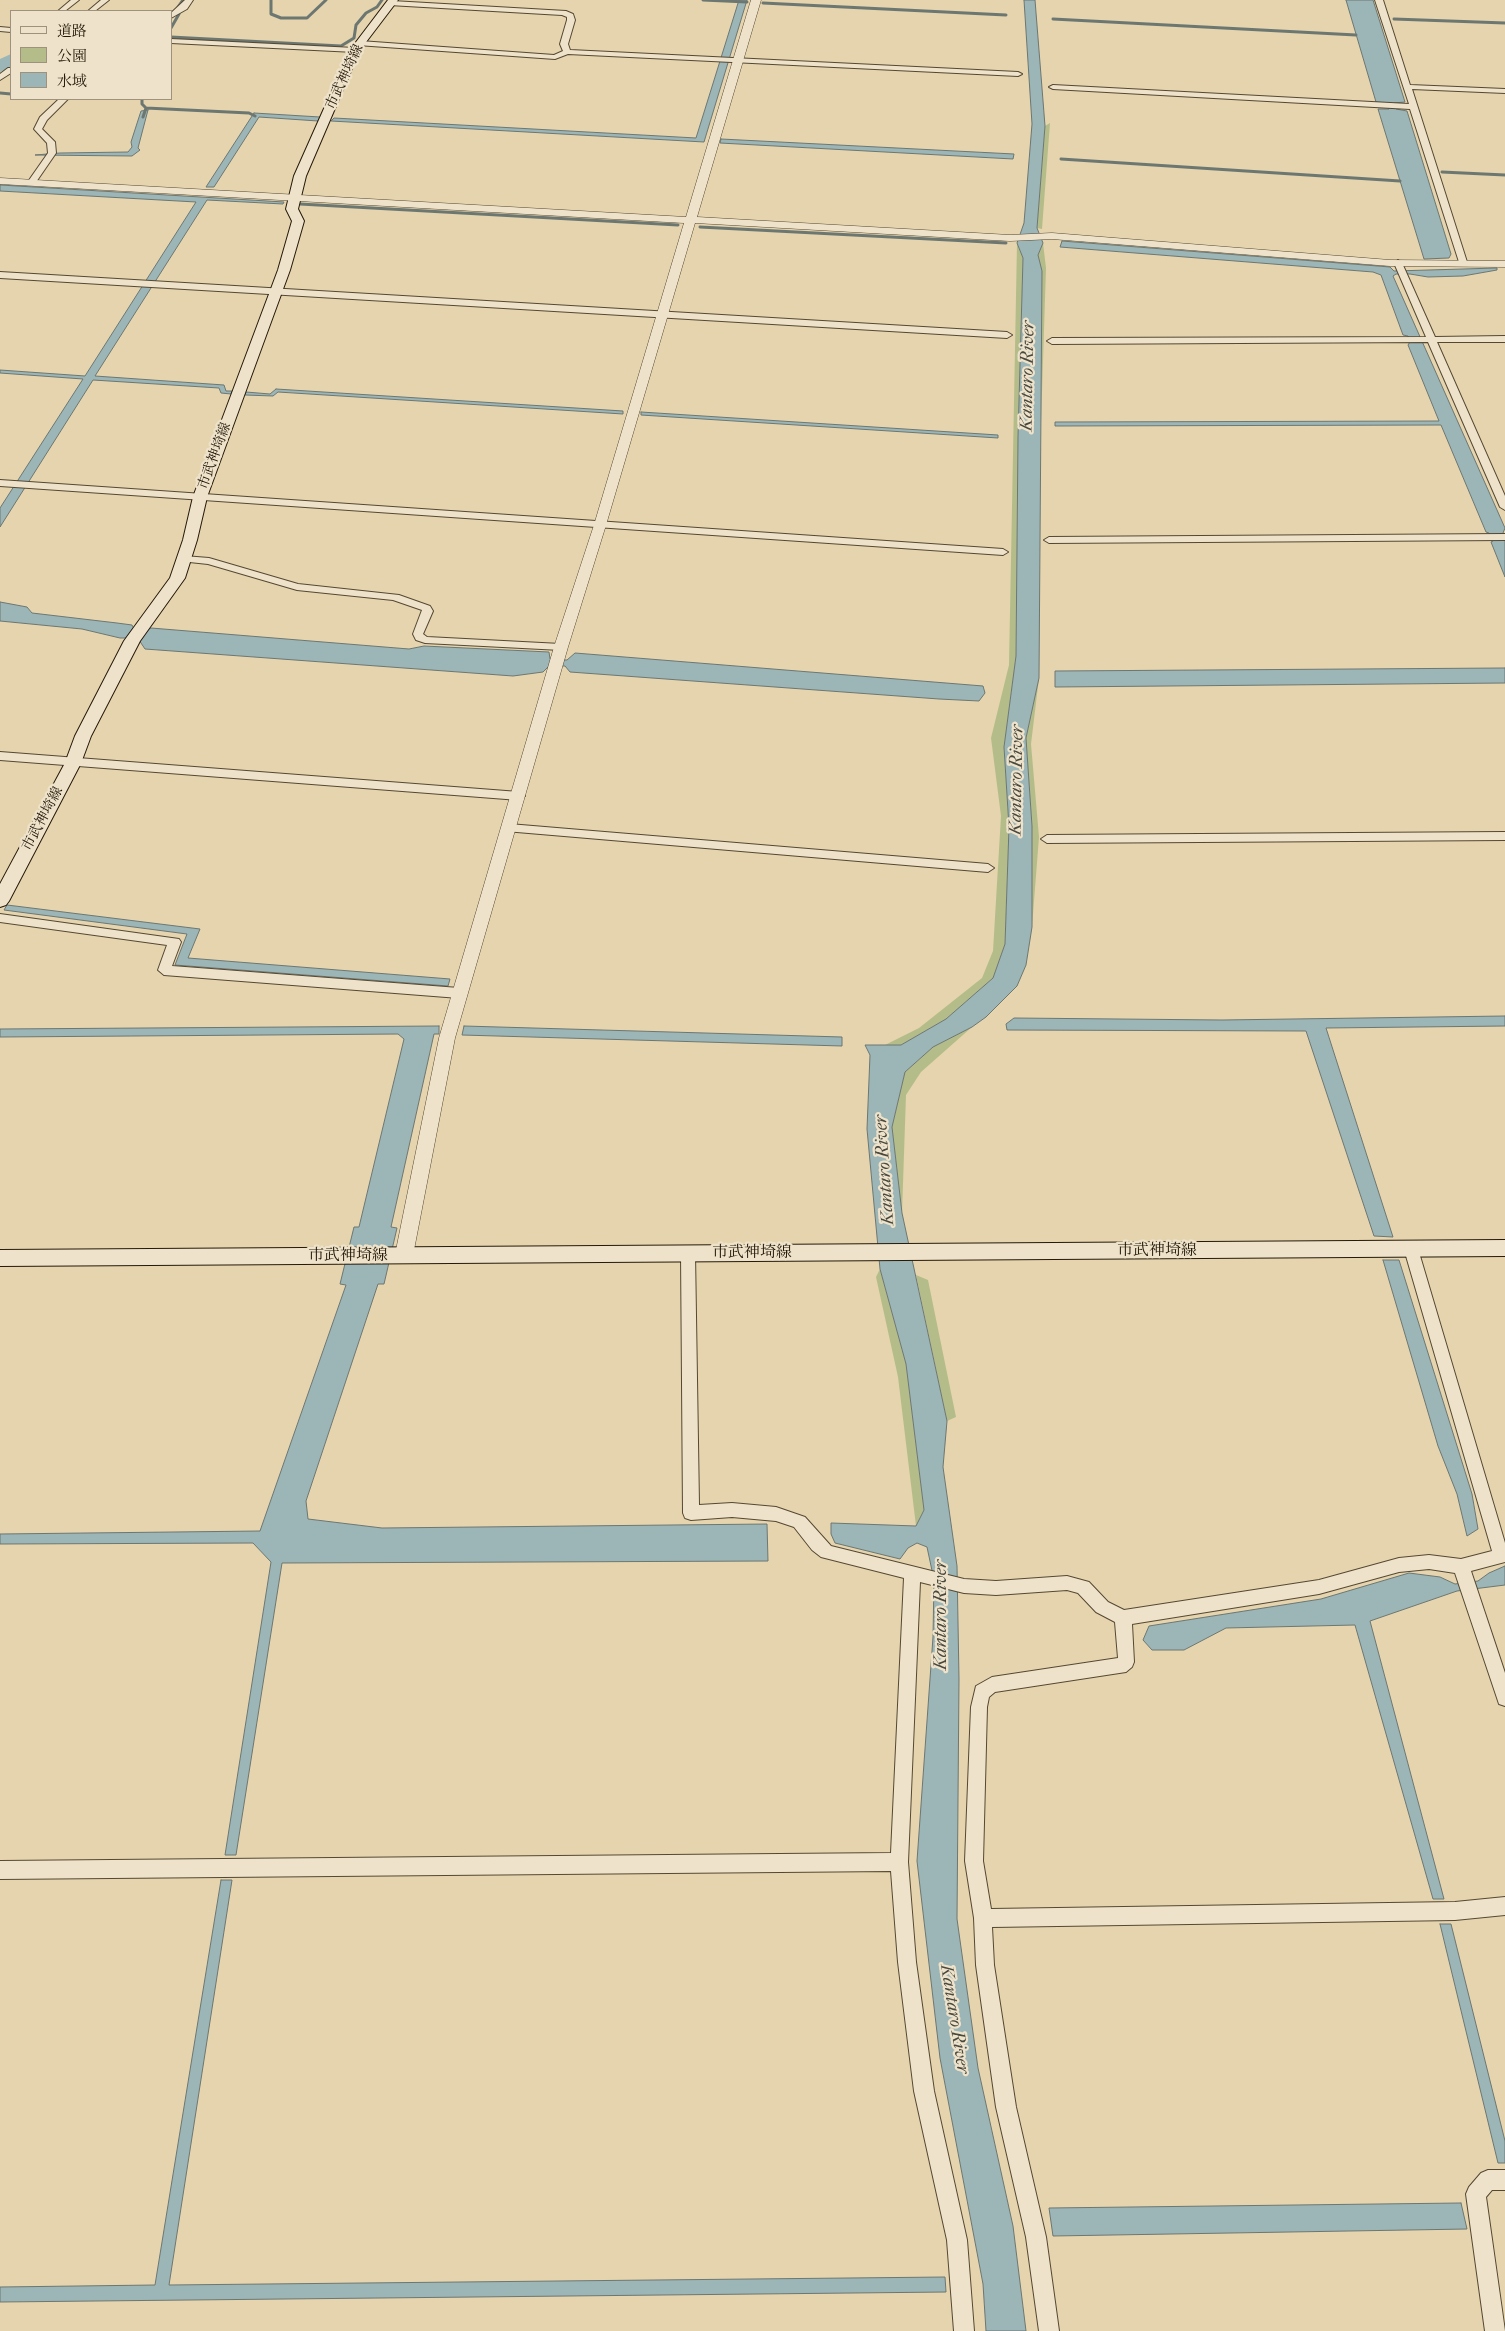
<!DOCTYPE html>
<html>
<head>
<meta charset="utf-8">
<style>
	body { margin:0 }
	#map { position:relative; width:1505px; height:2331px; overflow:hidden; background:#e5d4ad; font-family:"IM FELL French Canon","Noto Serif JP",serif }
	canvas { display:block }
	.legend { position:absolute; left:10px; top:10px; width:162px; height:90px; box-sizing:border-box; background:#eee3ca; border:1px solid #9e927d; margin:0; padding:6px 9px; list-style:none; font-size:15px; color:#25190a }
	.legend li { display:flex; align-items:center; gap:10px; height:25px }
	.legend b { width:25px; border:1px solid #9e927d }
</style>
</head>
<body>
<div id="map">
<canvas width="1505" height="2331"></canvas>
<ul class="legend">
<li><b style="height:6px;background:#eee3ca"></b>道路</li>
<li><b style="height:14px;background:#b4bd8a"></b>公園</li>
<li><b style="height:14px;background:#9cb5b7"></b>水域</li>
</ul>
</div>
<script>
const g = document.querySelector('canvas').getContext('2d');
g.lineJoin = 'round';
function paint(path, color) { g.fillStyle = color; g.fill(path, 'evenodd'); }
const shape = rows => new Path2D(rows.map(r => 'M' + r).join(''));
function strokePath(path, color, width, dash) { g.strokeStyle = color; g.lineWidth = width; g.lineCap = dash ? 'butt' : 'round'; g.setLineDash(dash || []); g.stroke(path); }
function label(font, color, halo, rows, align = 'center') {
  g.font = font + ' "IM FELL French Canon","Noto Serif JP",serif'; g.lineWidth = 4.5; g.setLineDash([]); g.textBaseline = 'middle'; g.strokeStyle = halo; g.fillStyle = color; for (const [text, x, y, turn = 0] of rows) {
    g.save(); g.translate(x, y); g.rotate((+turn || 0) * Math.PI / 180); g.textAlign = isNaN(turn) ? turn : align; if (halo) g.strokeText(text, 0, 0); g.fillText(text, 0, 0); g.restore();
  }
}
paint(shape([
	[1050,123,1042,229,1037,228,1045,126],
	[1017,243,1023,258,1018,437,1016,656,1004,747,1009,827,1005,944,993,978,946,1019,901,1045,883,1046,919,1028,982,978,993,951,1001,816,991,738,1009,665],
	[1043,243,1046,268,1041,424,1042,271,1038,255],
	[1039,678,1031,744,1039,837,1032,927,1032,826,1026,738],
	[972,1027,921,1072,906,1095,902,1213,892,1127,905,1072,933,1047],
	[880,1269,906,1364,924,1510,916,1526,898,1377,876,1277],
	[916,1275,928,1280,956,1417,947,1421]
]), '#b4bd8a');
const water = shape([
	[739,0,747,0,704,142,331,121,334,118,696,138,739,0],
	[1024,0,1035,0,1045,126,1037,228,1043,243,1038,255,1042,271,1039,678,1026,738,1032,826,1032,927,1026,965,1017,986,986,1017,972,1027,933,1047,905,1072,892,1127,902,1213,947,1421,943,1467,957,1566,959,1679,957,1919,978,2068,1013,2226,1026,2331,986,2331,983,2284,940,2058,917,1861,933,1637,934,1580,927,1547,917,1543,908,1548,900,1559,835,1543,831,1534,831,1523,916,1526,924,1510,906,1364,880,1269,867,1129,870,1055,865,1045,901,1045,946,1019,993,978,1005,944,1009,827,1004,747,1016,656,1018,437,1023,258,1017,243,1024,223,1032,124,1024,0],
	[1346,0,1373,0,1405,102,1394,103,1396,109,1407,111,1451,254,1449,258,1424,259,1378,109,1389,109,1388,103,1376,102,1346,0],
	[148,110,138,148,140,150,132,156,35,155,60,153,128,152,132,147,131,142,141,111,148,110],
	[254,113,320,117,318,121,259,117,214,187,206,187,254,113],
	[721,139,1014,154,1013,159,720,143,721,139],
	[0,185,284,202,283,204,207,200,95,376,224,385,226,391,232,391,231,394,221,393,219,388,93,380,0,527,0,508,83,379,0,373,0,370,85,376,196,202,0,191,0,185],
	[1062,241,1390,267,1394,271,1497,268,1497,270,1463,276,1428,277,1410,274,1396,274,1393,276,1505,528,1503,533,1505,538,1505,577,1491,542,1493,541,1489,533,1486,532,1441,425,1055,426,1055,422,1439,421,1408,345,1410,342,1408,336,1403,335,1381,275,1373,272,1060,247,1062,241],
	[276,389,623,411,623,414,278,392,273,396,245,395,246,392,270,394,276,389],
	[641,412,998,435,998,438,641,415,641,412],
	[0,602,27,607,32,613,117,623,132,625,134,629,145,631,151,628,409,649,424,646,549,652,550,659,567,660,575,653,983,686,985,693,979,701,939,699,570,672,565,666,549,666,543,672,513,676,145,649,139,640,129,638,120,638,82,629,0,621,0,602],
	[1505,668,1505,683,1055,687,1055,671,1505,668],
	[7,905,200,929,188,958,450,979,448,986,175,965,187,934,4,910,7,905],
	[1505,1016,1505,1026,1326,1028,1393,1237,1374,1236,1306,1031,1007,1030,1006,1024,1014,1018,1222,1020,1505,1016],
	[439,1026,439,1034,434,1034,391,1227,397,1228,384,1284,378,1284,306,1501,308,1519,382,1528,767,1524,768,1561,282,1563,236,1855,225,1855,271,1562,253,1543,0,1544,0,1534,260,1531,346,1285,340,1284,354,1227,359,1227,404,1039,398,1034,0,1037,0,1029,439,1026],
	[464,1026,842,1037,842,1046,462,1035,464,1026],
	[1383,1260,1399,1260,1472,1494,1478,1529,1467,1536,1457,1494,1438,1446,1383,1260],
	[1505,1566,1505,1585,1457,1591,1370,1621,1444,1899,1433,1899,1355,1625,1226,1628,1184,1650,1152,1650,1143,1640,1149,1626,1321,1599,1409,1573,1440,1577,1455,1584,1478,1581,1489,1573,1505,1566],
	[221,1880,232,1880,169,2285,945,2277,946,2292,0,2302,0,2287,155,2285,221,1880],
	[1440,1924,1451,1924,1505,2141,1505,2163,1498,2163,1440,1924],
	[1461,2203,1467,2229,1053,2236,1049,2208,1461,2203]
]);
paint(water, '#9cb5b7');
strokePath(water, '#6c7772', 1);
strokePath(shape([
	[271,0,271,14,281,18,307,18,326,0],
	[703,0,747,2],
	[763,3,1006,15],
	[178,7,183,0],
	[1053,19,1356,35],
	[1394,19,1505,23],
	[171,28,179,14],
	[171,37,341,46,354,38,356,25,366,13,377,7,382,0],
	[0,93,11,94],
	[142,99,142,104,146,108,143,117],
	[146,108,249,113,255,116],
	[1061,159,1400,181],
	[1442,172,1505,175],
	[300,204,678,225],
	[700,227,1006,243]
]), '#6c7772', 3);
paint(shape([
	[11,54,11,67,0,72,0,59,11,54]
]), '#9cb5b7');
const minor = shape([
	[71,0,79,0,65,11,58,11,71,0],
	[101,0,109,0,95,11,88,11,101,0],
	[185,0,193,0,187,9,171,18,171,13,185,0],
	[1375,0,1383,0,1410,85,1505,89,1505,93,1412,89,1467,262,1466,264,1459,262,1410,109,1053,89,1049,87,1053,85,1409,104,1375,0],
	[392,1,566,11,573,14,575,20,568,44,570,50,1018,72,1022,74,1018,76,568,54,555,59,357,45,357,41,360,41,554,55,563,51,560,44,567,20,567,17,562,15,389,5,388,3,392,1],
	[0,27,11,28,11,32,0,31,0,27],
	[171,39,355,48,359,50,355,52,171,43,171,39],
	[8,68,11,68,11,73,0,80,0,74,8,68],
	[59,99,68,99,47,120,42,129,55,142,56,153,34,185,28,185,27,183,48,153,47,143,34,129,40,117,59,99],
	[1398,260,1402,263,1435,337,1505,336,1505,342,1437,342,1505,496,1505,510,1500,507,1428,342,1052,344,1047,341,1052,338,1426,337,1394,263,1398,260],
	[0,272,1007,332,1012,335,1007,338,0,278,0,272],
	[0,480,1003,549,1008,552,1003,555,0,486,0,480],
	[1505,534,1505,540,1049,543,1044,540,1049,537,1505,534],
	[184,556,209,558,298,584,399,595,430,606,433,611,423,634,427,637,561,644,566,647,561,650,425,643,416,640,413,634,422,610,393,600,297,590,208,564,180,561,180,557,184,556],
	[0,752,519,792,525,796,519,800,0,760,0,752],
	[509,824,988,864,994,868,988,872,505,831,503,828,509,824],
	[1505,832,1505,840,1047,843,1041,839,1047,835,1505,832],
	[0,914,179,939,181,942,172,966,459,988,465,993,459,998,164,975,158,970,167,945,0,922,0,914],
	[1411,1243,1416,1245,1418,1249,1505,1543,1505,1562,1471,1571,1505,1673,1505,1706,1499,1704,1497,1698,1455,1573,1429,1569,1399,1572,1319,1594,1132,1624,1134,1662,1132,1667,1126,1672,995,1692,989,1697,987,1707,983,1861,991,1909,1455,1902,1505,1897,1505,1915,1455,1920,992,1927,994,1965,1016,2107,1046,2237,1059,2331,1039,2331,1026,2237,996,2107,976,1965,974,1918,965,1861,971,1707,976,1686,992,1677,1118,1658,1115,1622,1096,1612,1078,1593,1067,1590,996,1595,964,1593,920,1582,908,1862,916,1962,934,2091,967,2240,974,2331,954,2331,947,2240,914,2091,898,1962,891,1871,0,1879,0,1861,891,1853,904,1578,821,1557,812,1550,794,1527,776,1521,732,1517,691,1520,685,1518,683,1513,681,1253,683,1249,688,1247,693,1249,695,1253,699,1505,732,1503,776,1507,805,1517,831,1546,964,1579,996,1581,1067,1576,1089,1582,1108,1602,1124,1610,1319,1580,1399,1558,1429,1555,1461,1559,1492,1551,1404,1249,1406,1245,1411,1243],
	[1488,2170,1505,2170,1505,2190,1492,2190,1486,2197,1505,2331,1485,2331,1466,2194,1469,2187,1481,2173,1488,2170]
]);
const tertiary = shape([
	[751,0,761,0,697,217,1010,235,1052,233,1390,260,1505,261,1505,267,1390,266,1052,239,1010,241,695,223,606,525,568,647,455,1038,413,1255,410,1260,404,1262,398,1260,395,1255,439,1038,554,647,594,525,684,223,0,184,0,178,686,217,751,0]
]);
const secondary = shape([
	[388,0,398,0,360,50,306,176,298,209,304,221,290,270,207,497,197,540,185,578,140,641,91,736,81,763,9,901,6,905,0,907,0,884,65,763,75,736,124,641,170,578,183,540,193,497,278,270,292,221,286,209,294,176,350,50,388,0],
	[1505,1240,1505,1256,0,1266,0,1250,1505,1240]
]);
strokePath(minor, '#554833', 2);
strokePath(tertiary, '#554833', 1);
strokePath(secondary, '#25190a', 2);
paint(minor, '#eee3ca');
paint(tertiary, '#eee3ca');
paint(secondary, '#eee3ca');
label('14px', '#25190a', '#eee3ca', [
	["市武神埼線",345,77,-65],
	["市武神埼線",215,456,-70],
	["市武神埼線",43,819,-62]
]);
label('16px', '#25190a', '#eee3ca', [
	["市武神埼線",1157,1251],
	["市武神埼線",752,1253],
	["市武神埼線",348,1256]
]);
label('italic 18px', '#49483e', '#eee3ca', [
	["Kantaro River",1028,376,-89],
	["Kantaro River",1017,780,-89],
	["Kantaro River",885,1170,-94],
	["Kantaro River",942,1615,-90],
	["Kantaro River",954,2019,81]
]);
</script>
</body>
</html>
